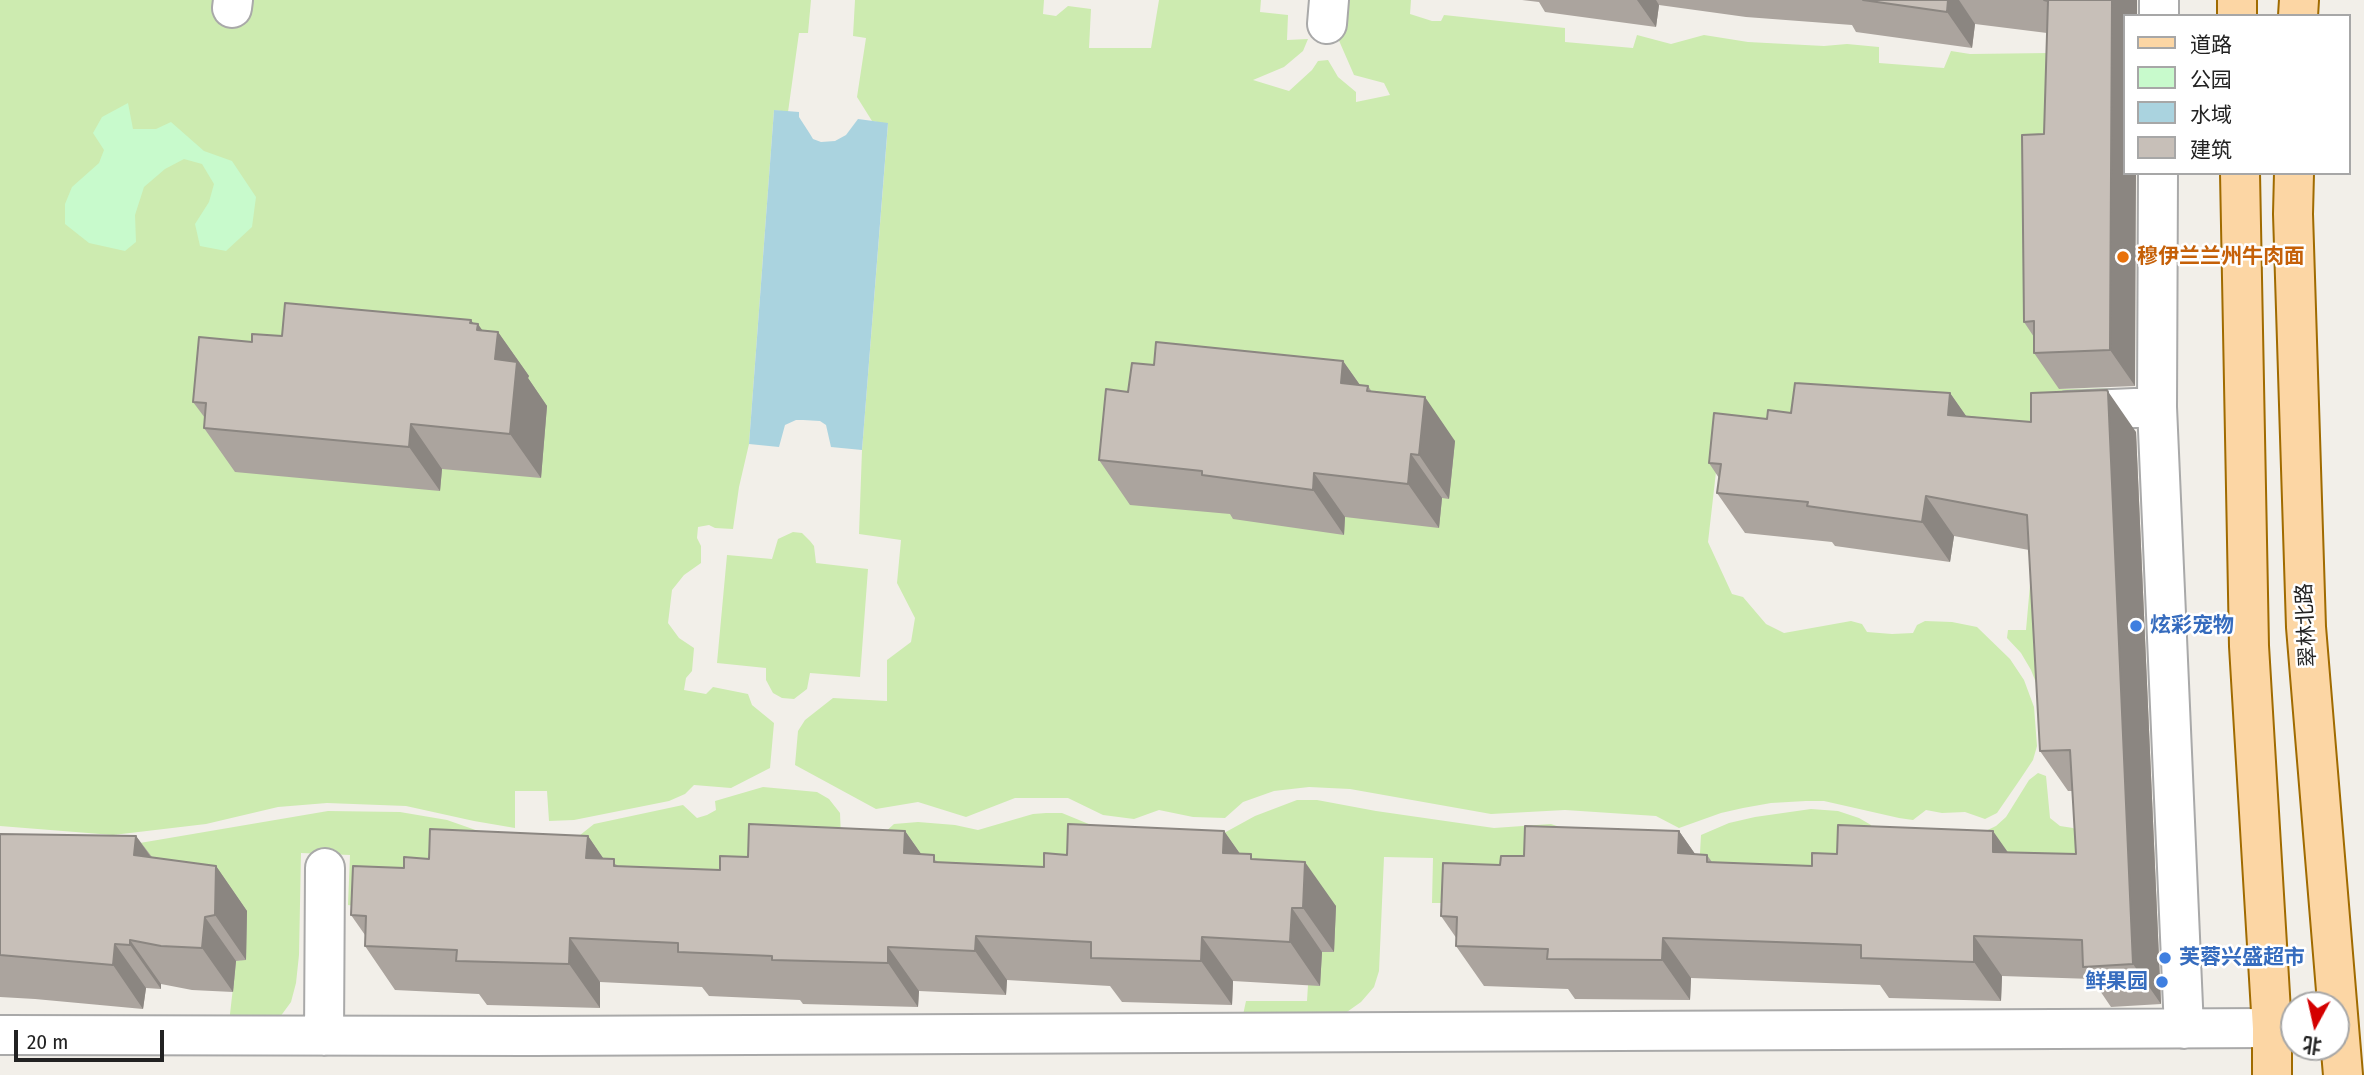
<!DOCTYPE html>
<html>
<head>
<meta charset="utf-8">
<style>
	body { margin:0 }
	#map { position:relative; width:2364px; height:1075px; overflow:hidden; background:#f2efe9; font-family:"Fira Sans Condensed","Noto Sans SC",sans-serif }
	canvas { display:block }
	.legend { position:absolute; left:2123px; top:14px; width:228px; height:161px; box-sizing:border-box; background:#fff; border:2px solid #a7a7a7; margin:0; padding:9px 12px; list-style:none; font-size:21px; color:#222 }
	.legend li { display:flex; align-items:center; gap:14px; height:35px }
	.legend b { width:35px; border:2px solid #a7a7a7 }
	.north { position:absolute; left:2280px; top:991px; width:70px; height:70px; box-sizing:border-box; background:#fff; border:2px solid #a7a7a7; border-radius:50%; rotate:188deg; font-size:19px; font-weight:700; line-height:28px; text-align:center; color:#222 }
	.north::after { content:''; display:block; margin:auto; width:24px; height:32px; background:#d40000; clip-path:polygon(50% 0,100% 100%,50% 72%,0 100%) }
	.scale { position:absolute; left:14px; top:1030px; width:150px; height:32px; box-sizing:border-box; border:4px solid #222; border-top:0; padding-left:9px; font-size:21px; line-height:24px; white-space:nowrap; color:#222; -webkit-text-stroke:5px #fff; paint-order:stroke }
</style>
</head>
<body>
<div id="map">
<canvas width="2364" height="1075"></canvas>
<ul class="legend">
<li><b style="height:9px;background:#fcd6a4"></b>道路</li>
<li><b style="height:19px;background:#c8facc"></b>公园</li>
<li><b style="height:19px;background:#aad3df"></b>水域</li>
<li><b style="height:19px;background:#c7bfb8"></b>建筑</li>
</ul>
<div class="north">北</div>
<div class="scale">20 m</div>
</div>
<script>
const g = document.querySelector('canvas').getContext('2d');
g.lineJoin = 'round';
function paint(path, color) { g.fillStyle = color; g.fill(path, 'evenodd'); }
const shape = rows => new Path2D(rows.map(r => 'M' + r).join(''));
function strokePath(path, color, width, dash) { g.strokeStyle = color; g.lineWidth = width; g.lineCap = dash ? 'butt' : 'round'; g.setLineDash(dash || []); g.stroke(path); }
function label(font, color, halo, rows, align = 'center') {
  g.font = font + ' "Fira Sans Condensed","Noto Sans SC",sans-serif'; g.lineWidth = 5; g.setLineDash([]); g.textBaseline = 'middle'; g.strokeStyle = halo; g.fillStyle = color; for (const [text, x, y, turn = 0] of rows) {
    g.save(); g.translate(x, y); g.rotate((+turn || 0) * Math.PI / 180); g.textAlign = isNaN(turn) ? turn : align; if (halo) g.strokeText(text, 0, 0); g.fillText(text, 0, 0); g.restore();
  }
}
paint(shape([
	[0,0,811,0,808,33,799,33,788,112,774,110,749,444,739,487,733,529,715,528,709,525,698,527,697,538,701,546,701,563,684,575,672,590,668,623,679,638,694,648,692,671,686,678,684,690,706,694,713,687,748,694,752,705,774,723,770,768,731,788,694,785,685,794,669,801,574,820,549,821,547,791,515,791,515,828,474,821,406,806,327,803,278,807,206,824,113,835,0,826],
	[855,0,1044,0,1043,14,1056,16,1068,6,1091,9,1089,48,1151,48,1159,0,1261,0,1260,12,1288,15,1287,40,1308,39,1303,51,1284,67,1253,80,1289,91,1312,70,1318,61,1328,60,1338,77,1356,92,1356,102,1390,95,1384,83,1354,75,1337,36,1342,0,1411,0,1410,14,1432,21,1441,21,1444,15,1565,28,1565,42,1633,48,1637,35,1671,44,1704,35,1748,42,1824,46,1847,44,1879,47,1879,63,1944,68,1951,51,1970,54,2049,53,2060,389,2130,388,2130,432,1716,472,1708,542,1732,594,1743,597,1766,624,1784,633,1851,621,1862,624,1867,632,1892,634,1913,633,1917,625,1925,621,1952,622,1977,627,2010,659,2024,680,2034,707,2037,746,2033,760,2019,781,1997,813,1985,819,1965,812,1942,813,1926,810,1913,820,1899,818,1824,801,1806,801,1771,803,1743,808,1721,813,1679,828,1656,816,1565,810,1491,814,1350,789,1309,787,1274,791,1243,802,1225,818,1193,817,1159,810,1134,819,1103,815,1068,798,1015,798,966,817,918,802,876,809,795,765,798,731,805,720,833,698,887,701,887,660,911,642,915,618,897,583,901,540,859,534,862,450,888,124,872,121,857,97,866,38,853,36],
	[793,532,802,533,810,541,814,546,816,563,868,569,860,677,810,673,807,689,794,699,782,698,773,693,766,680,766,668,717,663,727,555,772,559,778,539],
	[2031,574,2040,693,2031,670,2021,653,2007,638,2008,630,2026,630],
	[2038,773,2046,776,2050,818,2060,826,2073,828,2080,833,2086,898,1969,839,1996,826,2006,817,2029,780],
	[763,787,817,792,829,799,840,813,841,837,751,900,560,851,594,824,683,805,697,818,707,815,716,810,715,801],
	[1297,800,1317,800,1376,811,1494,828,1551,824,1572,831,1471,903,1432,903,1433,858,1384,857,1379,971,1374,987,1361,1002,1344,1014,1243,1015,1246,1001,1307,1001,1308,985,1322,952,1334,952,1204,844,1255,816],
	[1811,809,1838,811,1859,818,1871,825,1874,836,1873,866,1699,871,1701,835,1729,823,1755,817],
	[328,811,400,812,447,820,487,834,384,910,348,905,350,855,301,853,299,955,296,983,291,1002,280,1017,229,1023,236,961,246,959,128,845],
	[1046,813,1062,813,1096,827,1098,899,881,859,883,834,894,824,918,822,955,825,978,830,1033,814]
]), '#cdebb0');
paint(shape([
	[128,103,133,129,156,129,171,122,204,151,232,161,256,197,252,227,226,251,200,246,195,224,209,202,214,184,202,164,184,159,165,169,144,187,135,215,136,242,125,251,89,243,65,224,65,204,72,187,99,163,104,150,93,133,102,117]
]), '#c8facc');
paint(shape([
	[774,110,799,112,799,117,810,134,813,139,821,142,835,141,846,135,858,119,888,123,862,450,831,447,826,425,820,421,803,420,796,420,785,425,779,447,749,444]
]), '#aad3df');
const minor = shape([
	[232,8,233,0],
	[2159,16,2159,0],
	[1327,24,1329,0],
	[2158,173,2157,407,2184,1029],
	[2068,411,2157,407],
	[0,1035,532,1036,2272,1028],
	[324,1036,325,868]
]);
const major = shape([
	[2237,0,2237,16],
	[2298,16,2299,0],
	[2240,173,2249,646,2272,1028,2272,1075],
	[2294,173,2293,214,2306,627,2343,1075]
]);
strokePath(minor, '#a9a9a9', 42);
strokePath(major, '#a06b00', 42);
strokePath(minor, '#fff', 38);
strokePath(major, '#fcd6a4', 38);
paint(shape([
	[1522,0,2137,0,2137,16,2124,16,2135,386,2059,389,2034,353,2034,337,2024,322,2044,134,2047,33,1975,24,1972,48,1856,32,1852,25,1746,17,1659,5,1656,27,1545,12,1539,2],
	[473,323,482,330,498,332,529,376,528,378,547,406,541,478,442,469,440,491,235,472,204,428,205,418,193,402,252,342,282,336],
	[1343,361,1360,385,1368,386,1372,392,1455,441,1449,499,1442,498,1439,528,1345,517,1344,535,1233,519,1230,514,1130,505,1099,460,1128,392,1154,365],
	[1950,393,1966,416,2136,432,2161,1004,2111,1007,2092,979,2002,976,2001,1001,1889,998,1880,985,1691,978,1690,1000,1575,999,1568,989,1484,986,1456,946,1457,939,1441,916,1500,865,1524,856,1679,831,1695,854,1707,855,1712,862,1812,866,1837,854,2008,852,2076,854,2073,791,2068,791,2040,751,2029,550,1954,536,1950,562,1835,546,1832,542,1745,533,1717,493,1719,478,1709,463,1767,419,1791,413],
	[905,831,921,854,939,862,1044,867,1067,855,1224,831,1240,854,1255,860,1336,906,1334,952,1322,952,1320,986,1233,981,1232,1005,1122,1002,1110,986,1007,980,1006,995,919,991,918,1007,803,1004,800,1000,709,996,702,987,600,982,600,1008,487,1005,479,994,395,990,365,946,365,935,351,915,404,868,429,859,588,836,603,858,619,866,720,870,748,857],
	[0,834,136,836,152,857,216,866,247,911,246,960,236,961,233,992,192,990,161,984,161,989,146,988,143,1009,35,999,0,997]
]), '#aba49e');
paint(shape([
	[1637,0,1656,0,1659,5,1656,27],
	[1948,0,1959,0,1975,24,1972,48,1947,12],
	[2112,0,2137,0,2137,16,2124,16,2124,173,2136,173,2135,386,2110,350],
	[471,320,477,329,478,324,496,350,498,332,529,376,528,378,547,406,541,478,510,434,470,323],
	[1343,361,1374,405,1341,383],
	[2107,390,2136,432,2161,1004,2133,964],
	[1950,393,1978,433,1948,415],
	[1425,397,1455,441,1449,499,1419,455],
	[411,424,442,469,440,491,409,447],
	[1411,454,1442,498,1439,528,1408,484],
	[1314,473,1345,517,1344,535,1313,490],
	[1926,496,1954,536,1950,562,1922,522],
	[905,831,936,875,904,853],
	[1224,831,1255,875,1223,853],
	[1679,831,1707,871,1678,853],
	[1993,831,2021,871,1993,852],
	[136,836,167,880,134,855],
	[588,836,618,880,586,858],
	[1305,862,1336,906,1334,952,1303,908],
	[216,866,247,911,246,960,215,915],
	[1292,908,1322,952,1320,986,1290,942],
	[205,917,236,961,233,992,202,948],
	[976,936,1007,980,1006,995,975,951],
	[1974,936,2002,976,2001,1001,1974,962],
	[1202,937,1233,981,1232,1005,1201,961],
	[570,938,600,982,600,1008,569,964],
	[1663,938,1691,978,1690,1000,1662,960],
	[130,940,161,984,161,989,130,945],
	[115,944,146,988,143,1009,113,965],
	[888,947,919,991,918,1007,888,963]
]), '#8b8681');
const building = shape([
	[1863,0,1948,0,1947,12,1863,0],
	[2044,0,2112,0,2110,350,2034,353,2034,321,2024,322,2022,135,2044,134,2048,1,2044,0],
	[285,303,471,320,470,323,478,324,477,330,498,332,495,359,517,362,510,434,411,424,409,447,204,428,206,403,193,402,199,337,252,342,252,334,282,336,285,303],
	[1156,342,1343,361,1341,383,1368,386,1367,391,1425,397,1419,455,1411,454,1408,484,1314,473,1313,490,1202,475,1202,471,1099,460,1106,389,1128,392,1132,363,1154,365,1156,342],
	[1795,383,1950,393,1948,415,2031,422,2031,393,2107,390,2108,392,2133,964,2083,967,2082,940,1974,936,1974,962,1861,958,1861,945,1663,938,1662,960,1547,959,1548,949,1456,946,1457,917,1441,916,1443,863,1500,865,1501,856,1524,856,1525,826,1679,831,1678,853,1707,855,1707,862,1812,866,1812,853,1837,854,1838,825,1993,831,1993,852,2076,854,2070,750,2040,751,2027,515,1926,496,1922,522,1807,506,1808,502,1717,493,1721,464,1709,463,1714,413,1767,419,1768,410,1791,413,1795,383],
	[749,824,905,831,904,853,934,855,934,862,1044,867,1044,853,1067,855,1068,824,1224,831,1223,853,1251,854,1251,859,1305,862,1303,908,1292,908,1290,942,1202,937,1201,961,1091,958,1091,942,976,936,975,951,888,947,888,963,772,960,772,956,678,952,678,943,570,938,569,964,456,961,457,950,365,946,366,916,351,915,353,866,404,868,404,857,429,859,430,829,588,836,586,858,614,859,614,866,720,870,720,856,748,857,749,824],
	[0,834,136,836,134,855,216,866,215,915,205,917,202,948,161,946,130,940,130,945,115,944,113,965,0,955,0,834]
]);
paint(building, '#c7bfb8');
strokePath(building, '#8b8681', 2);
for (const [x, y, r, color] of [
	[2123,257,7,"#e8710a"],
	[2136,626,7,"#3f7fe0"],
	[2165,958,7,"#3f7fe0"],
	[2162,982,7,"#3f7fe0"]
]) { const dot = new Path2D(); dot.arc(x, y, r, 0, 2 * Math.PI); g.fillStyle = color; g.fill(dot); strokePath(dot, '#fff', 2.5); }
label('bold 21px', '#c56008', '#fff', [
	["穆伊兰兰州牛肉面",2137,257]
], 'left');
label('21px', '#222', '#fff', [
	["翠林北路",2307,625,-93]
]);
label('bold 21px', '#366cbe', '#fff', [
	["炫彩宠物",2150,626],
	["芙蓉兴盛超市",2179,958],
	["鲜果园",2148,982,"right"]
], 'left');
</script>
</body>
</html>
